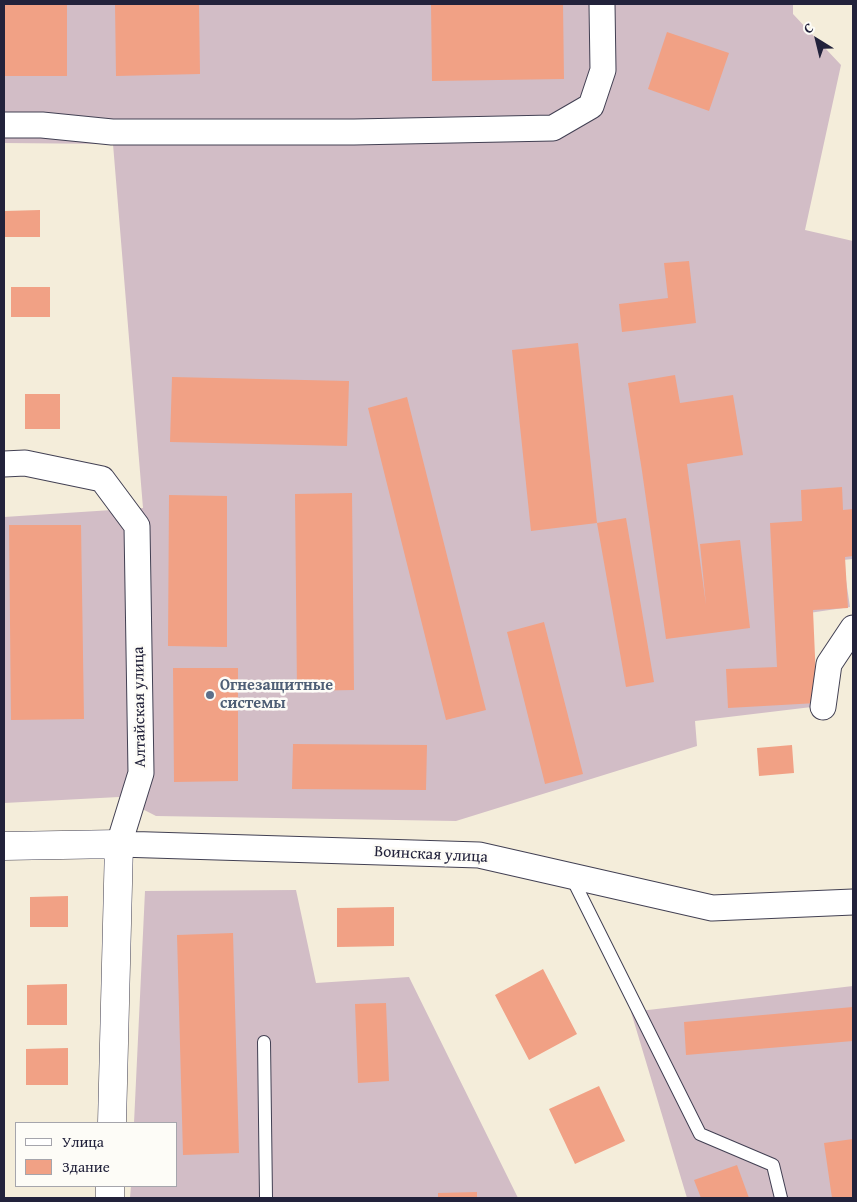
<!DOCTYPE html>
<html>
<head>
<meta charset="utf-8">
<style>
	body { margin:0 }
	#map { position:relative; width:857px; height:1202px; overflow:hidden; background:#f4edda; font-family:"Gentium Book Plus",serif }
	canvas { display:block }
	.frame { position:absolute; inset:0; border:5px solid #22223b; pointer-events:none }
	.legend { position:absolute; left:15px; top:1122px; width:162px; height:65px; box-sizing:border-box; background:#fdfcf7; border:1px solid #a5a5ac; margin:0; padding:6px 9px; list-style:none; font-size:15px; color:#22223b }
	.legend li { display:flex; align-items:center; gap:10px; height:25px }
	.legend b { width:25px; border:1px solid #a5a5ac }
	.north { position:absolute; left:792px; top:15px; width:50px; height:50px; -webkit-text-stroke:4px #fdfcf7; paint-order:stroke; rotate:324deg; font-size:14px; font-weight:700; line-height:20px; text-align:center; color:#22223b }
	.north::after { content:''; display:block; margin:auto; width:18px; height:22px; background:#22223b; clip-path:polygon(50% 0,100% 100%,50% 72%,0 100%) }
</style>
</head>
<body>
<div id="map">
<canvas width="857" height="1202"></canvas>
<div class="frame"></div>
<ul class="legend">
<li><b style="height:6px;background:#fff"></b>Улица</li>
<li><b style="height:14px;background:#f1a185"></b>Здание</li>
</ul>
<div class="north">С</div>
</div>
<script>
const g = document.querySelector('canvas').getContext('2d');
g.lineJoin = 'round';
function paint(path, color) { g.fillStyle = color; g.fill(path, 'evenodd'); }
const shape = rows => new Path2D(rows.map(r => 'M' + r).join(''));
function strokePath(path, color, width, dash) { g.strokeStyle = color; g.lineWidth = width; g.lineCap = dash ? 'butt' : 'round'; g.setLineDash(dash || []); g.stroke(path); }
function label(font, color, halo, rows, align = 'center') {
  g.font = font + ' "Gentium Book Plus",serif'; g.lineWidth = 5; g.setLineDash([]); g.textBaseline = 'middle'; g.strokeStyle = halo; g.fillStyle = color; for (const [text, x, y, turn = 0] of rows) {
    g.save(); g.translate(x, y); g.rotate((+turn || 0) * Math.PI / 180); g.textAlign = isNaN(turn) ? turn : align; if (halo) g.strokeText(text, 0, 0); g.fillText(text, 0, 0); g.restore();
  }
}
paint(shape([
	[4,4,793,4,793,14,841,65,805,230,853,241,853,559,843,560,850,607,809,613,820,706,695,721,697,746,456,821,156,816,119,797,4,803,4,517,143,508,113,144,4,143],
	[296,890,316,983,409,977,518,1198,130,1198,131,1186,176,1186,176,1123,134,1123,145,891],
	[853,986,853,1198,687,1198,631,1012]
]), '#d2bdc6');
paint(shape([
	[4,4,67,4,67,76,4,76],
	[115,4,199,4,200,74,116,76],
	[431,4,563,4,564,79,432,81],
	[667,32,729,53,709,111,648,89],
	[40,210,40,237,4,237,4,211],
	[689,261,696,323,622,332,619,304,668,298,664,263],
	[11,287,50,287,50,317,11,317],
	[578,343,597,523,531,531,512,350],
	[675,375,680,403,733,395,743,455,687,464,706,605,700,544,740,540,750,628,666,639,642,471,628,383],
	[172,377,349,381,347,446,170,442],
	[25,394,60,394,60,429,25,429],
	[407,397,486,710,446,720,368,408],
	[842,487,843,510,853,509,853,556,845,557,848,608,813,610,817,703,728,708,726,669,777,667,770,523,802,521,801,490],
	[352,493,354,690,297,691,295,494],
	[169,495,227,496,227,647,168,646],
	[626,518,654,682,626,687,597,523],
	[9,525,81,525,84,719,11,720],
	[544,622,583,774,545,784,507,632],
	[173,668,238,668,238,781,174,782],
	[293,744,427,745,426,790,292,789],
	[792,745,794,773,759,776,757,748],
	[68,896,68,927,30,927,30,897],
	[394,907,394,946,337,947,337,908],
	[233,933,239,1153,183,1155,177,935],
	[543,969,577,1034,529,1060,495,995],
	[67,984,67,1025,27,1025,27,985],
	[386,1003,389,1081,358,1083,355,1004],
	[853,1007,853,1041,686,1055,684,1022],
	[68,1048,68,1085,26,1085,26,1049],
	[599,1086,625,1141,575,1164,549,1109],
	[853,1139,853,1198,832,1198,824,1143],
	[737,1165,749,1198,701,1198,694,1180],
	[477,1192,477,1198,438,1198,438,1193]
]), '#f1a185');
const service = shape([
	[571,876,700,1134,773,1165,781,1198],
	[264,1042,266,1198]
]);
const minor = shape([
	[4,125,42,125,112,132,354,132,553,128,591,106,603,70,602,4],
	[4,464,25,463,102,479,137,526,141,773,119,844,479,855,712,908,853,902],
	[823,707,829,664,853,628]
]);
const tertiary = shape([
	[4,846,119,844,112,1123],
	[110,1198,110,1186]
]);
strokePath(service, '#424053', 14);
strokePath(minor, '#424053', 27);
strokePath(tertiary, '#424053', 29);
strokePath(service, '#fff', 12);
strokePath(minor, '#fff', 25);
strokePath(tertiary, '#fff', 28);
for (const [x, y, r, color] of [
	[210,695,5,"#5c6f8a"]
]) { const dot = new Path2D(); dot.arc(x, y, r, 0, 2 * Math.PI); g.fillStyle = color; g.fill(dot); strokePath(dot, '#fdfcf7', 2); }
label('bold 16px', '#4e5e75', '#fdfcf7', [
	["Огнезащитные",220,686],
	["системы",220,704]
], 'left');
label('16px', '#22223b', '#fdfcf7', [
	["Алтайская улица",140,707,-91],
	["Воинская улица",431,855,3]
]);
</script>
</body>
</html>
